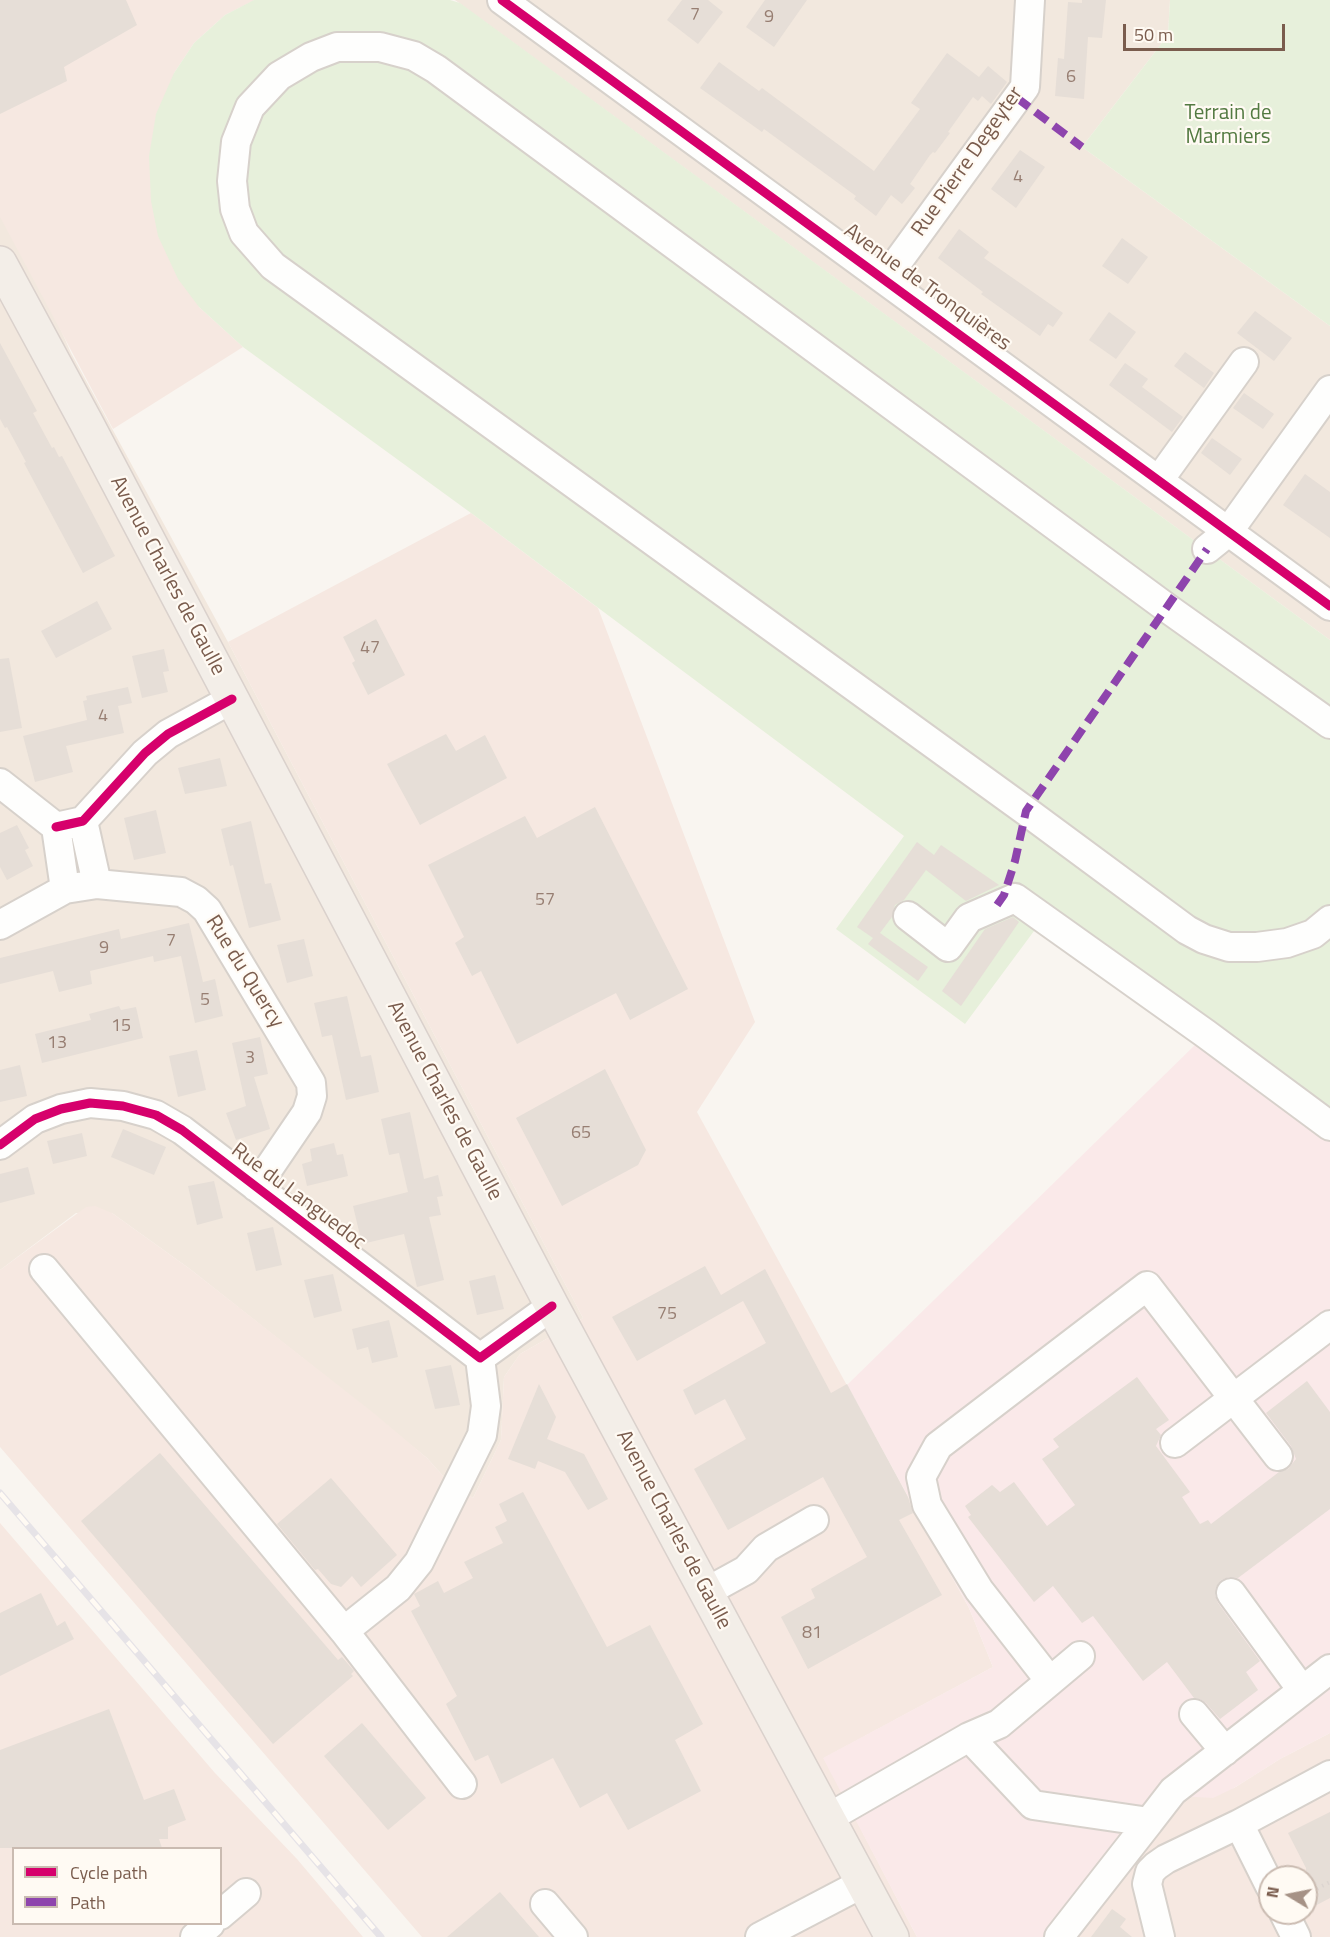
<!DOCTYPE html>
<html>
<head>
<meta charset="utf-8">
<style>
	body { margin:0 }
	#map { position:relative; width:1330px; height:1937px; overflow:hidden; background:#f9f5f0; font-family:"Titillium Web",sans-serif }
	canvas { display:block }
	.legend { position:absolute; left:12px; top:1847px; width:210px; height:78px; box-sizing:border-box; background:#fffaf3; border:2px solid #cabbb1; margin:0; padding:8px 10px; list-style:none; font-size:18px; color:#7a5c4d }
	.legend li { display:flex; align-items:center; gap:12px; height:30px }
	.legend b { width:30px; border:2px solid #cabbb1 }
	.north { position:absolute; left:1258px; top:1865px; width:60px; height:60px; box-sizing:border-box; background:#fffaf3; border:2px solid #cabbb1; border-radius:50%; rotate:280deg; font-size:16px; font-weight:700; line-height:24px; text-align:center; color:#7a5c4d }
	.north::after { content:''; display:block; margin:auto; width:21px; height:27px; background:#a69286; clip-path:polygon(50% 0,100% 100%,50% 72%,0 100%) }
	.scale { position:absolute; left:1123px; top:24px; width:162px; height:27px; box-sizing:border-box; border:3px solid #7a5c4d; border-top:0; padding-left:8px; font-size:18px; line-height:21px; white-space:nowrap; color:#7a5c4d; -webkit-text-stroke:4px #fffaf3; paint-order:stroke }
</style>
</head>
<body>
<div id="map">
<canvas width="1330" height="1937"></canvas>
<ul class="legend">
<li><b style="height:8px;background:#d6006c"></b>Cycle path</li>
<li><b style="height:8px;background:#8e44ad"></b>Path</li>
</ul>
<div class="north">N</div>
<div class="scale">50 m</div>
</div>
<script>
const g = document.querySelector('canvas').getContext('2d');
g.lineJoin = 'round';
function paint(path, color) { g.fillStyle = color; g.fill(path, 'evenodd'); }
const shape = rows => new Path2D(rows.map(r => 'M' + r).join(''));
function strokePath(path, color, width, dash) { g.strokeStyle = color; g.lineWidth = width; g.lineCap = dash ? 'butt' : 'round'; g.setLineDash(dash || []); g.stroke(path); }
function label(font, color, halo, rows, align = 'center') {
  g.font = font + ' "Titillium Web",sans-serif'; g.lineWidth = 4.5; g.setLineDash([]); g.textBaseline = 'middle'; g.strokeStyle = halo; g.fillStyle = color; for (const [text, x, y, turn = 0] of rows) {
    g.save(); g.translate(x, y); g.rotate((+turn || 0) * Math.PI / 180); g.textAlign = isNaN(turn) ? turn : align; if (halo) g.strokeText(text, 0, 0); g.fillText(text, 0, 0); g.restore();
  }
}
paint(shape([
	[455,0,1170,0,1168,35,1082,147,1330,326,1330,640],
	[0,213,57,321,71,353,228,642,583,1318,520,1354,504,1377,501,1440,473,1498,444,1477,427,1458,305,1360,190,1269,112,1213,76,1213,0,1270]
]), '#f2e8de');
paint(shape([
	[0,0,255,0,225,15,194,43,174,73,199,307,243,347,113,429,0,217],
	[471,513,598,608,755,1022,697,1112,969,1608,993,1667,824,1758,917,1937,422,1937,0,1447,0,1270,86,1207,95,1206,112,1213,190,1269,375,1414,427,1458,444,1477,473,1498,501,1440,504,1377,520,1354,583,1318,228,642],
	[0,1523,215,1773,297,1859,363,1937,0,1937],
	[14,1848,220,1848,220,1924,14,1924],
	[1330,1733,1330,1937,1069,1937,1178,1796,1234,1788,1280,1759],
	[1270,1877,1306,1877,1306,1913,1270,1913]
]), '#f6e8e1');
paint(shape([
	[1196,1044,1330,1142,1330,1733,1280,1759,1234,1788,1213,1798,1178,1796,1069,1937,917,1937,823,1758,993,1667,969,1608,847,1385]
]), '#fae9e9');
paint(shape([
	[254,0,450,0,460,3,1330,640,1330,1142,1037,927,965,1024,836,929,904,836,471,513,243,347,199,307,178,279,158,236,151,201,149,156,156,114,174,73,194,43,225,15],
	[1170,0,1330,0,1330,326,1082,147,1168,35]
]), '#e7f0db');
paint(shape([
	[0,0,126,0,137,25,64,67,67,81,0,114],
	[682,0,708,0,723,12,698,44,667,20],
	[765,0,807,0,774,47,746,27],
	[1082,0,1106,0,1102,38,1088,37,1084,99,1055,96,1058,58,1064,59,1068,2,1082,3],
	[947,53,979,77,988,66,1007,82,991,104,982,96,978,101,973,97,948,132,950,133,935,153,933,152,930,155,910,184,915,188,902,204,891,195,876,216,854,199,856,196,764,129,762,132,700,88,719,62,759,91,762,88,874,171,920,109,911,103],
	[1020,150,1045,167,1016,208,991,189],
	[959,229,989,252,984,258,1063,313,1053,327,1048,324,1040,336,981,294,983,292,938,258],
	[1122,238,1148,257,1128,284,1102,266],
	[1255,311,1292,338,1274,361,1237,333],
	[1109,312,1136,332,1116,359,1089,340],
	[0,343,37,411,33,413,52,448,54,447,59,457,62,456,115,556,83,573,24,463,26,462,7,427,5,428,0,419],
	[1185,352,1214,373,1204,388,1174,366],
	[1125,363,1148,379,1142,387,1183,417,1172,432,1109,385],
	[1244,393,1274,414,1263,429,1233,408],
	[1212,438,1242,459,1230,475,1201,453],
	[1305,474,1330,492,1330,538,1283,505],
	[97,601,112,629,56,658,41,631],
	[376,619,405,675,368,695,352,663,355,661,343,637],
	[164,649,169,671,163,672,168,692,142,698,132,656],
	[9,658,22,728,0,732,0,659],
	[128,687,132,703,118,706,124,733,66,746,73,772,35,782,23,736,87,720,83,701,87,700,86,696],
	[446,734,456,751,485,735,507,778,420,825,387,764],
	[220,758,227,786,185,794,178,768],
	[595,807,688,989,630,1020,616,993,517,1044,481,971,472,976,455,943,464,937,428,865,525,816,537,838],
	[156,810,166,853,134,860,124,818],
	[251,821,265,884,271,883,281,920,249,928,233,865,230,866,221,829],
	[17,825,29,848,25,850,33,866,7,880,0,867,0,833],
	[917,842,934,855,941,845,999,885,966,901,926,870,904,900,895,905,892,917,880,933,928,967,918,981,868,944,873,938,857,927],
	[1013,917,1019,922,961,1006,942,991,985,929],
	[189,923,203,982,215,979,223,1016,195,1023,181,956,154,962,153,956,90,971,92,984,59,992,53,971,0,984,0,958,119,929,121,939],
	[304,939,313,976,287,983,277,945],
	[347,996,361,1057,371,1055,379,1092,346,1100,332,1035,322,1037,314,1003],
	[119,1006,121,1010,136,1007,143,1038,42,1063,35,1034,91,1020,89,1014],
	[260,1037,268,1074,254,1077,270,1129,236,1140,226,1113,246,1106,232,1043],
	[197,1050,206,1090,178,1097,169,1056],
	[20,1065,27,1096,0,1102,0,1070],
	[605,1069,646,1150,638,1165,562,1206,516,1118],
	[410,1112,424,1179,438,1175,443,1196,437,1197,441,1215,429,1217,444,1280,417,1287,404,1234,362,1244,353,1206,408,1192,399,1153,389,1155,381,1119],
	[123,1129,166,1147,154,1175,111,1157],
	[82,1133,87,1156,53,1164,47,1141],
	[334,1143,337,1155,343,1154,348,1176,307,1186,302,1164,312,1161,310,1149],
	[28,1167,35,1194,0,1203,0,1174],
	[214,1181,223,1218,197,1225,188,1186],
	[273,1227,282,1265,256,1271,247,1233],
	[705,1266,721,1295,765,1269,831,1393,847,1384,908,1497,913,1513,899,1520,942,1595,808,1669,781,1617,815,1598,811,1589,867,1557,823,1477,728,1530,694,1469,746,1439,725,1399,695,1415,683,1390,766,1343,743,1301,637,1361,612,1317],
	[333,1274,342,1311,314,1318,304,1280],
	[495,1275,504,1309,477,1315,469,1281],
	[389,1320,398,1357,372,1363,368,1347,357,1350,352,1329],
	[451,1365,460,1405,435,1409,425,1370],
	[1137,1377,1169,1420,1156,1429,1161,1435,1156,1446,1190,1492,1182,1497,1200,1524,1208,1520,1211,1524,1279,1472,1288,1469,1296,1459,1291,1446,1266,1413,1307,1381,1330,1412,1330,1509,1238,1578,1229,1577,1221,1580,1216,1587,1215,1595,1218,1603,1260,1661,1246,1672,1258,1690,1220,1719,1206,1703,1200,1699,1194,1698,1167,1662,1143,1681,1093,1616,1082,1623,1053,1586,1034,1602,968,1517,971,1515,965,1506,992,1485,1000,1492,1014,1482,1047,1526,1075,1505,1042,1459,1059,1447,1053,1439],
	[539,1384,556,1417,547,1439,584,1454,608,1499,588,1510,565,1472,538,1461,535,1469,508,1459],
	[160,1453,338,1660,342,1657,354,1671,351,1674,353,1676,273,1744,81,1521],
	[331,1478,397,1555,361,1587,352,1576,341,1587,331,1584,318,1569,315,1570,277,1524],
	[523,1492,607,1647,650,1625,703,1724,675,1740,701,1791,628,1830,607,1793,580,1808,553,1758,501,1784,488,1755,475,1761,446,1704,457,1696,411,1611,420,1606,414,1594,438,1581,444,1593,473,1578,464,1562,503,1543,495,1527,507,1521,499,1504],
	[41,1593,57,1626,65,1621,74,1639,0,1676,0,1613],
	[109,1709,144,1800,174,1789,186,1820,168,1827,168,1839,159,1839,162,1848,0,1848,0,1750],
	[362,1723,426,1798,388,1830,324,1756],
	[1330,1812,1330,1898,1313,1907,1306,1893,1306,1868,1288,1833],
	[500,1892,539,1937,447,1937],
	[1112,1909,1126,1919,1120,1927,1132,1937,1091,1937]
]), '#e6ded7');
const minor = shape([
	[502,0,1330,606],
	[885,279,1025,87,1030,0],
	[1159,480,1244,362],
	[1207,549,1228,532,1330,390],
	[1330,724,1167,608,436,69,414,56,380,47,337,47,311,57,279,76,250,107,236,142,232,181,235,209,244,233,273,266,1026,811,1187,930,1204,939,1229,947,1257,947,1287,943,1313,934,1330,920],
	[0,783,56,827,65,889],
	[83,821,97,884],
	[56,827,83,821,145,753,168,734,232,699],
	[908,916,948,947,969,918,1015,898,1206,1034,1330,1126],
	[0,925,65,889,97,884,181,892,196,900,207,910,311,1083,312,1096,307,1112,256,1187],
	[0,1145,35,1119,61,1109,90,1103,123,1106,156,1115,182,1130,480,1358,552,1306],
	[44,1269,344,1631,462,1784],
	[1175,1443,1330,1325],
	[706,1592,746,1570,766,1548,814,1520],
	[1231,1593,1302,1690],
	[344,1631,398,1588,419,1562,482,1435,486,1406,480,1358],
	[1050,1681,979,1590,927,1505,921,1477,938,1446,1147,1286,1278,1456],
	[1194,1714,1225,1751],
	[969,1737,999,1724,1080,1656],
	[828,1818,969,1737,1033,1805,1149,1822,1059,1937],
	[1149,1822,1173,1791,1330,1669],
	[1239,1824,1270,1886],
	[545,1904,573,1937],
	[1284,1913,1296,1937],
	[220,1915,246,1893],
	[195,1937,210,1924],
	[760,1937,863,1883],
	[1160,1937,1147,1884,1150,1872,1156,1866,1166,1859,1239,1824,1330,1775]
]);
const major = shape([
	[0,263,86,422,552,1306,892,1937]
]);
strokePath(minor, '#d7d1cb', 32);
strokePath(major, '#dad1cc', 36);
strokePath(shape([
	[1306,1894,1330,1882]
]), '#dcd5d0', 4, [1.5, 4.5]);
strokePath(minor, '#fefefd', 28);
strokePath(major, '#f3eee8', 33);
const rail = shape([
	[0,1493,381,1937]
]);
strokePath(rail, '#e6e3e7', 7);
strokePath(rail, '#fffaf3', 4.5, [14]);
strokePath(shape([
	[1017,98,1082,147],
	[997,905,1004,895,1015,861,1026,811,1207,549]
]), '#8e44ad', 8, [15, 8]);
strokePath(shape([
	[502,0,1330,606],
	[56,827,83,821,145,753,168,734,232,699],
	[0,1145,35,1119,61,1109,90,1103,123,1106,156,1115,182,1130,480,1358,552,1306]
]), '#d6006c', 9);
label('18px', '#977e72', null, [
	["7",695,16],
	["9",769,18],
	["6",1071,78],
	["4",1018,178],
	["47",370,649],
	["4",103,717],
	["57",545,901],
	["7",171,942],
	["9",104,949],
	["5",205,1001],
	["15",121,1027],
	["13",57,1044],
	["3",250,1059],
	["65",581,1134],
	["75",667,1315],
	["81",812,1634]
]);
label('21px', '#537a41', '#fffaf3', [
	["Terrain de",1228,114],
	["Marmiers",1228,138]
]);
label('21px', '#7a5c4d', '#fffaf3', [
	["Rue Pierre Degeyter",968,162,-55],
	["Avenue de Tronquières",927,288,36],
	["Avenue Charles de Gaulle",167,576,62],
	["Rue du Quercy",244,972,58],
	["Avenue Charles de Gaulle",444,1101,62],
	["Rue du Languedoc",298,1197,37],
	["Avenue Charles de Gaulle",673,1530,62]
]);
</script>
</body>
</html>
